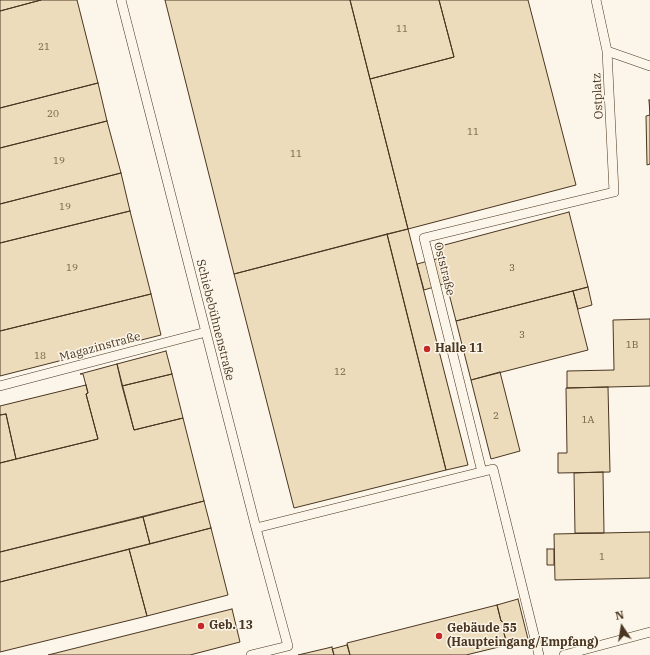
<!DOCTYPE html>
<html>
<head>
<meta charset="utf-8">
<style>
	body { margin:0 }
	#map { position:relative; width:650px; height:655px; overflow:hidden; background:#fbf6e9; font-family:"IBM Plex Serif",serif }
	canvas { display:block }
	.north { position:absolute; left:602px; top:607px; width:40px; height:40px; -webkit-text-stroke:3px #fbf6e9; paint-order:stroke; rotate:348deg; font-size:11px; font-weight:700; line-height:16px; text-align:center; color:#4a3520 }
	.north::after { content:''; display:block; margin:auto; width:14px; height:18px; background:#4a3520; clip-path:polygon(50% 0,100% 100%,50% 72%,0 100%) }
</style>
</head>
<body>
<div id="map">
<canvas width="650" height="655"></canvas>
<div class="north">N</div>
</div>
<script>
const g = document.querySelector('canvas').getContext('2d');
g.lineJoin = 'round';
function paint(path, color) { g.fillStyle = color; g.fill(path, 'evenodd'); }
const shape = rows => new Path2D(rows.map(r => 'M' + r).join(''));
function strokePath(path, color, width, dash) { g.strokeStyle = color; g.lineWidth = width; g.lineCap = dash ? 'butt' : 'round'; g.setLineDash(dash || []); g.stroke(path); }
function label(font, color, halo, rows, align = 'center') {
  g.font = font + ' "IBM Plex Serif",serif'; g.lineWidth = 3; g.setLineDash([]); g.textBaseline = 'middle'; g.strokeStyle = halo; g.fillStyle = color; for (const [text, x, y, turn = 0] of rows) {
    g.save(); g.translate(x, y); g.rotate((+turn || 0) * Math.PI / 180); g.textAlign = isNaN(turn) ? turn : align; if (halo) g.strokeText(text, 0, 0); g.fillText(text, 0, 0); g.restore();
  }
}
const building = shape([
	[0,0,41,0,0,11,0,0],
	[41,0,77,0,98,83,0,108,0,11,41,0],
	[165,0,350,0,408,229,234,274,165,0],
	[350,0,439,0,454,57,370,79,350,0],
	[439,0,528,0,576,185,408,229,370,79,454,57,439,0],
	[98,83,107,121,0,148,0,108,98,83],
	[649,100,650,100,650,164,647,165,646,116,650,115,649,100],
	[107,121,121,173,0,204,0,148,107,121],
	[121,173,130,211,0,243,0,204,121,173],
	[130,211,151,294,0,331,0,243,130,211],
	[569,212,588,287,456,321,437,247,569,212],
	[408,229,468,465,446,470,387,234,408,229],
	[387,234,446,470,294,508,234,274,387,234],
	[440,258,447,283,424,290,417,264,440,258],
	[588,287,592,305,578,309,573,291,588,287],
	[573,291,588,350,471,380,456,321,573,291],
	[151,294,161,335,0,376,0,331,151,294],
	[650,319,650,386,567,388,567,371,614,370,613,320,650,319],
	[166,351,172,374,122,386,117,364,166,351],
	[117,364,134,430,183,418,204,501,0,552,0,463,98,439,86,394,88,393,83,374,80,374,117,364],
	[500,372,520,451,491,459,471,380,500,372],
	[172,374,183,418,134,430,122,386,172,374],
	[86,385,88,393,86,394,98,439,16,459,6,414,0,415,0,406,86,385],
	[608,387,610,472,558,473,558,453,567,453,566,388,608,387],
	[6,414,16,459,0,463,0,415,6,414],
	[603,472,604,533,575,533,574,473,603,472],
	[204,501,211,528,150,544,143,517,204,501],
	[143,517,150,544,0,582,0,552,143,517],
	[211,528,228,595,147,616,129,549,211,528],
	[650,532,650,578,555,580,554,534,650,532],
	[129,549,147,616,0,652,0,582,129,549],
	[547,549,554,549,554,565,547,565,547,549],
	[518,599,528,639,507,645,503,629,506,624,501,621,497,605,518,599],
	[497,605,501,621,506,624,503,629,507,645,466,655,350,655,347,643,497,605],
	[232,609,240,642,190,655,48,655,232,609],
	[347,645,350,655,334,655,332,649,347,645],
	[332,647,334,655,298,655,332,647]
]);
paint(building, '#ecdcbc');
strokePath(building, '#4a3520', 1);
const lane = shape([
	[121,0,256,528,288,646,251,655],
	[607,51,650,66],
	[0,386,206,332],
	[482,472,424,238,614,192,607,51,596,0],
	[256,528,493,469,539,655],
	[564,655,650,632]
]);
strokePath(lane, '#4a3520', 10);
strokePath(lane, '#fbf6e9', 9);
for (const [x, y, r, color] of [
	[427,349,4,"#c62828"],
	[201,626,4,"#c62828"],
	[439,636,4,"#c62828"]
]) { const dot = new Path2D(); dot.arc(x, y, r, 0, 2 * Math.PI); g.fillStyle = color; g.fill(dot); strokePath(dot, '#fbf6e9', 1.5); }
label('10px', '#725f47', null, [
	["11",402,29],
	["21",44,47],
	["20",53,114],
	["11",473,132],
	["11",296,154],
	["19",59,161],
	["19",65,207],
	["19",72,268],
	["3",512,268],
	["3",522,335],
	["1B",632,345],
	["18",40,356],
	["12",340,372],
	["2",496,416],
	["1A",588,420],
	["1",602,557]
]);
label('12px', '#4a3520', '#fbf6e9', [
	["Ostplatz",598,96,-93],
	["Oststraße",444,269,76],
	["Schiebebühnenstraße",215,320,76],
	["Magazinstraße",100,347,-15]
]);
label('bold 12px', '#4a3520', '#fbf6e9', [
	["Halle 11",435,349],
	["Geb. 13",209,626],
	["Gebäude 55",447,629],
	["(Haupteingang/Empfang)",447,643]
], 'left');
</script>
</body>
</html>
